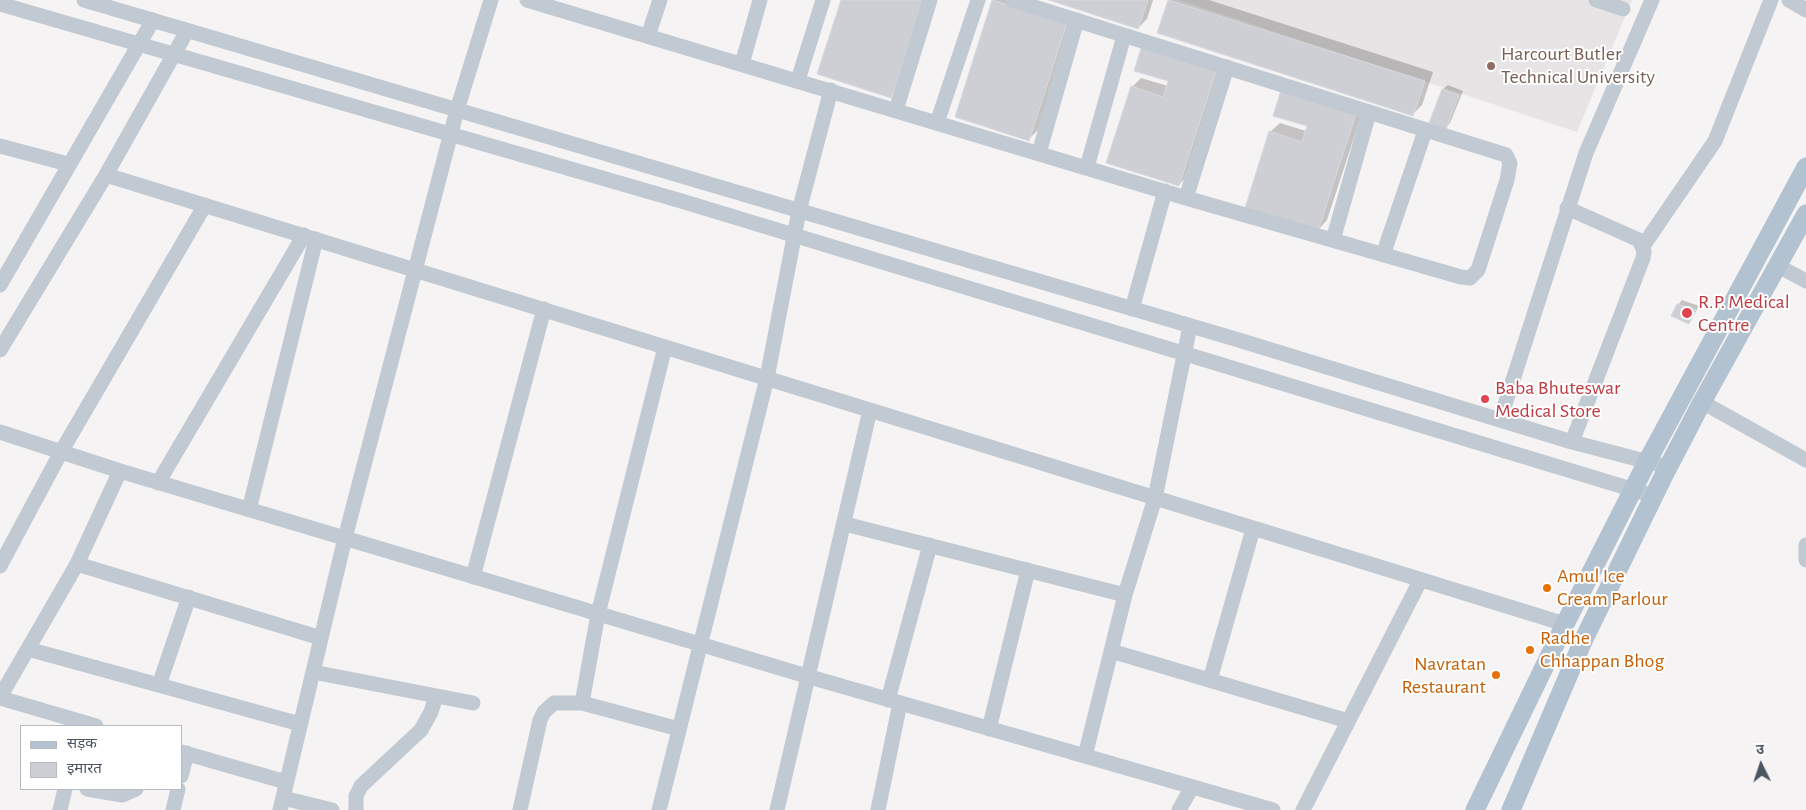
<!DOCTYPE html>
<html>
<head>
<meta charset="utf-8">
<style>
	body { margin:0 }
	#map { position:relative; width:1806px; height:810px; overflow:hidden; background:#f5f3f3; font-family:"Alegreya Sans","Noto Sans Devanagari",sans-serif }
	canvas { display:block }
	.legend { position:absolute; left:20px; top:725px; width:162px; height:65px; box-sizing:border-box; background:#fff; border:1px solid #b7bbc0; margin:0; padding:6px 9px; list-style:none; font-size:15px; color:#4a5661 }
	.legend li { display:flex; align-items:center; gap:10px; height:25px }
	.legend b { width:25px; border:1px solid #b7bbc0 }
	.north { position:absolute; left:1736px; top:740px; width:50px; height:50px; -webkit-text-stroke:4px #fff; paint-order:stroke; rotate:356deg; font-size:14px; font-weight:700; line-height:20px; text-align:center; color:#4a5661 }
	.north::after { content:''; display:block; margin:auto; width:18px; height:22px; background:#4a5661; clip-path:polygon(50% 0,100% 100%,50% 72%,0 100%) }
</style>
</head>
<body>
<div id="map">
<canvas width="1806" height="810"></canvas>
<ul class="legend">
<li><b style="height:6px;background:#b3c2d1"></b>सड़क</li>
<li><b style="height:14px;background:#cdcfd5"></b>इमारत</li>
</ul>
<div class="north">उ</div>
</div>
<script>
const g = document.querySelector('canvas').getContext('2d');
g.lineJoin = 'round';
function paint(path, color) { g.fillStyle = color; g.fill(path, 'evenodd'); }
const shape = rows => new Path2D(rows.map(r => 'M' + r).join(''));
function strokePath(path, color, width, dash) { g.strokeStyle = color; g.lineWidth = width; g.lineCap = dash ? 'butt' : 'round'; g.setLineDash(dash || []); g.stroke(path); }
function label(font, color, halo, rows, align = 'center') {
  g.font = font + ' "Alegreya Sans",sans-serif'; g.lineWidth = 4; g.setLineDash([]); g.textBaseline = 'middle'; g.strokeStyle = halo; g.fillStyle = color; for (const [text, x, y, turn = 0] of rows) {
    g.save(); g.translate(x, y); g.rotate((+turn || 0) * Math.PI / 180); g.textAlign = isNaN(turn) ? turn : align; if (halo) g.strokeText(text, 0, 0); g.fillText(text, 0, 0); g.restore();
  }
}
paint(shape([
	[1179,0,1632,0,1577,132]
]), '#e6e4e5');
paint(shape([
	[842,0,928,0,900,87,891,96],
	[993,0,1031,0,1075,14,1038,130,1029,139],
	[1053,0,1153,0,1147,19,1138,28],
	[1169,0,1209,0,1433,72,1422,105,1413,114,1158,33],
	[1226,60,1188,175,1179,185,1132,87,1141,78,1168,86],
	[1448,85,1463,91,1450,123,1446,128,1443,89],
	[1365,104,1327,220,1318,230,1270,132,1280,123,1306,131,1308,126],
	[1682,300,1699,306,1689,323,1678,305]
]), '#0003');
const building = shape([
	[841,0,923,0,891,98,817,74,841,0],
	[992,0,1067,23,1029,141,955,117,992,0],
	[1049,0,1148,0,1138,29,1049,0],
	[1168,0,1425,81,1413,116,1157,33,1168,0],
	[1142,45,1217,69,1179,186,1106,163,1131,86,1163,97,1168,81,1134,71,1142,45],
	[1442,89,1459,95,1446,129,1429,123,1442,89],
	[1281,90,1356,114,1318,231,1245,208,1269,131,1302,142,1307,126,1273,116,1281,90],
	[1677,304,1696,310,1689,324,1671,316,1677,304]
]);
paint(building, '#cdcfd5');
strokePath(building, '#d7d9de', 1);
strokePath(shape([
	[84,0,1232,338,1572,442,1668,467],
	[527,0,1186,198,1461,277,1470,278,1478,270,1507,180,1510,163,1506,155,1012,0],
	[1596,0,1623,9],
	[1789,0,1806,10],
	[0,4,678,200,1654,496],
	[648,36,660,0],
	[742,64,760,0],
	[798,80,823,0],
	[896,110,930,0],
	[937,123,978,0],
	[0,146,68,164],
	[1039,153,1077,20],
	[1087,167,1124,36],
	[106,175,1565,624],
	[1186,198,1227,67],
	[1567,208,1639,240,1644,251,1643,258,1572,442],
	[1333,240,1369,113],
	[1643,246,1715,141,1771,0],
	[1383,255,1425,131],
	[1778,266,1806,281],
	[0,285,153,20],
	[1132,309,1165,191],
	[0,350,106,175,187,31],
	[1702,402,1806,460],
	[1500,420,1586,153,1652,0],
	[0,432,120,471,810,677,1273,810],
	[158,483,304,235],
	[249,510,316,239],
	[845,524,1125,595],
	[1806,545,1806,560],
	[77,564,321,638],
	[0,566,61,452,205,205],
	[473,577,544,309],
	[28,649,300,724],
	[1111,651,1348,721],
	[313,672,473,703],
	[1210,680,1253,529],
	[159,685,189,597],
	[0,697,77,564,120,471],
	[0,698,96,726],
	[888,700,930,545],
	[582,703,598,614,665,347],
	[989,729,1028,570],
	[181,752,286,782],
	[1085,756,1125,595,1155,498,1190,326],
	[181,776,187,753],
	[87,789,122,795,136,789],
	[283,798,332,810],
	[60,810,65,789],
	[173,810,178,789],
	[280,810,345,538,457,110,491,0],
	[356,810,356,796,361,786,421,730,431,712,436,696],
	[520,810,540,720,544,712,554,703,582,703,679,729],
	[659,810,767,378,799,211,831,90],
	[777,810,870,410],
	[878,810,900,703],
	[1179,810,1192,787],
	[1303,810,1420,581]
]), '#c1cad2', 15);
strokePath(shape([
	[1475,810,1565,624,1648,460,1806,167],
	[1511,810,1583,641,1664,475,1702,402,1806,214]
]), '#b3c2d1', 19);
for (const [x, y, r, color] of [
	[1491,66,5,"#8d6e63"],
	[1687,313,6,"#e0444e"],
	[1485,399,5,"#e0444e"],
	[1547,588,5,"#e8710a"],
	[1530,650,5,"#e8710a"],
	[1496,675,5,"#e8710a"]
]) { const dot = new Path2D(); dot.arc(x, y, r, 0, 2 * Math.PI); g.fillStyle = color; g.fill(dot); strokePath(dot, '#fff', 2); }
label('20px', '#785e54', '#fff', [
	["Harcourt Butler",1501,54],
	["Technical University",1501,77]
], 'left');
label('20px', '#be3a42', '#fff', [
	["R.P. Medical",1698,302],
	["Centre",1698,325],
	["Baba Bhuteswar",1495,388],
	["Medical Store",1495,411]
], 'left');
label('20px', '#c56008', '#fff', [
	["Amul Ice",1557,576],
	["Cream Parlour",1557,599],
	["Radhe",1540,638],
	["Chhappan Bhog",1540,661],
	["Navratan",1486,664,"right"],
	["Restaurant",1486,687,"right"]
], 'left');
</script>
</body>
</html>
